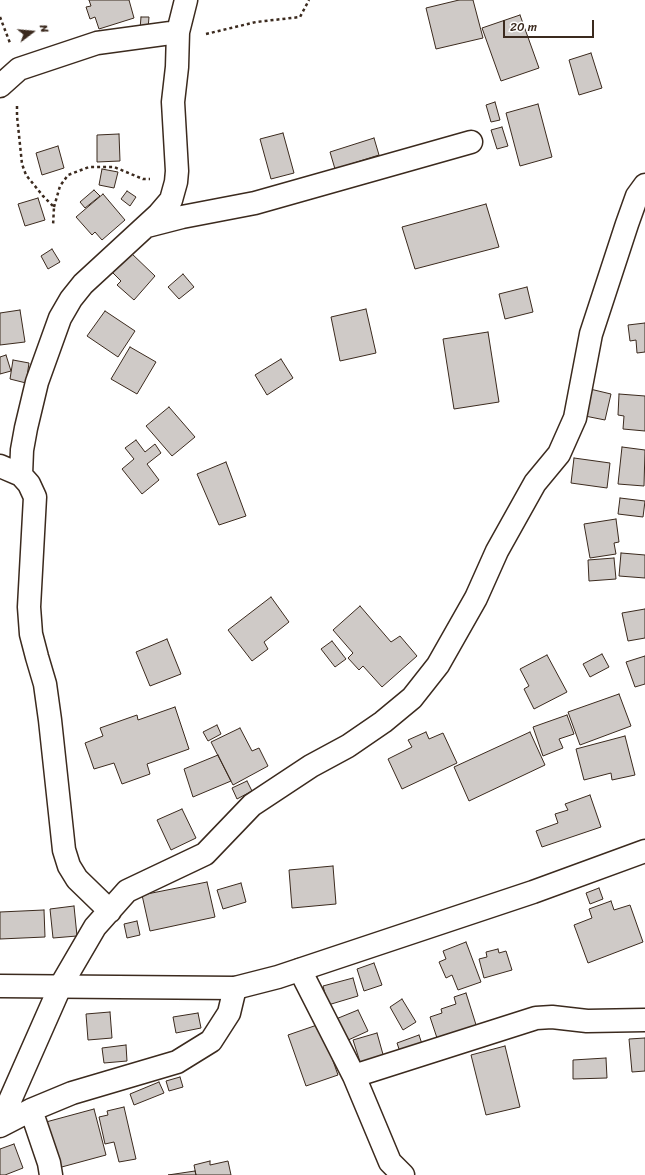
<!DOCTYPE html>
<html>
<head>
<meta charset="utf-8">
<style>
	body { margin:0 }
	#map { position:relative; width:645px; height:1175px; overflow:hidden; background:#fff; font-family:Sriracha,sans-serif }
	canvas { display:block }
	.north { position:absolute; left:12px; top:12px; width:40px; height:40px; -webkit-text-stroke:3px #fff; paint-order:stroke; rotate:74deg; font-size:11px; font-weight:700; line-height:16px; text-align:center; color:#3b2a1e }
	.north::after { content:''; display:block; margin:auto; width:14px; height:18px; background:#3b2a1e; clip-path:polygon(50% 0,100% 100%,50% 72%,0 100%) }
	.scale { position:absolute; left:503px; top:20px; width:91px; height:18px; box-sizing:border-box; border:2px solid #3b2a1e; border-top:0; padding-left:5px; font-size:12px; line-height:14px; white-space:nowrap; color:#3b2a1e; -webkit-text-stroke:3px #fff; paint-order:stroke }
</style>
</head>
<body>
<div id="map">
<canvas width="645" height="1175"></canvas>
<div class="north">N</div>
<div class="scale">20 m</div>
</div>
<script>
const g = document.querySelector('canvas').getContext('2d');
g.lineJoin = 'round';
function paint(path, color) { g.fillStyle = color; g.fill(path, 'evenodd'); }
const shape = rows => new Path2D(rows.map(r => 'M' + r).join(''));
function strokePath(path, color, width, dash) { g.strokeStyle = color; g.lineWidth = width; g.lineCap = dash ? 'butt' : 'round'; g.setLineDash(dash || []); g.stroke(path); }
const building = shape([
	[89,0,129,0,134,18,99,29,95,17,90,19,86,7,91,6,89,0],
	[459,0,473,0,483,38,436,49,426,8,459,0],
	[520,15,539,68,501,81,482,28,520,15],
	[141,17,149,17,148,29,140,29,141,17],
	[591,53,602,88,579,95,569,60,591,53],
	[495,102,500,120,491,122,486,105,495,102],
	[538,104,552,157,520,166,506,113,538,104],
	[502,127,508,146,497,149,491,130,502,127],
	[283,133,294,173,271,179,260,139,283,133],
	[119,134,120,161,97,162,97,135,119,134],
	[374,138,379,155,335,169,330,152,374,138],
	[58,146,64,168,42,175,36,153,58,146],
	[102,169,118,172,114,188,99,185,102,169],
	[94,190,100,196,85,208,80,202,94,190],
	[127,191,136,197,130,206,121,199,127,191],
	[103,194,125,220,102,240,95,232,92,235,76,217,103,194],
	[38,198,45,220,25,226,18,204,38,198],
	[486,204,499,247,415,269,402,227,486,204],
	[52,249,60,262,48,269,41,256,52,249],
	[130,252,155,276,134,300,117,285,121,281,112,272,130,252],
	[183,274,194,287,179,299,168,287,183,274],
	[527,287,533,312,505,319,499,294,527,287],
	[366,309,376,353,340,361,331,317,366,309],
	[20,310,25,342,0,345,0,313,20,310],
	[105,311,135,331,118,357,87,336,105,311],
	[645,323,645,352,637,353,636,340,630,341,628,325,645,323],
	[488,332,499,402,454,409,443,339,488,332],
	[130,347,156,362,137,394,111,379,130,347],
	[6,355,11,371,0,374,0,357,6,355],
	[281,359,293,378,267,395,255,375,281,359],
	[13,360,29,363,26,383,10,379,13,360],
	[590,389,611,394,605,420,585,416,590,389],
	[619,394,645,396,645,431,623,429,624,416,618,415,619,394],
	[169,407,195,437,172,456,146,426,169,407],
	[136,440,145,452,155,444,161,453,147,464,159,480,142,494,122,469,134,459,125,448,136,440],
	[622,447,645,450,644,486,618,484,622,447],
	[574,458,610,463,607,488,571,483,574,458],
	[226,462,246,516,219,525,197,474,226,462],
	[620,498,645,501,643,517,618,514,620,498],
	[616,519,619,542,614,543,616,554,590,558,584,524,616,519],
	[621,553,645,555,645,578,619,576,621,553],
	[614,558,616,579,589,581,588,560,614,558],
	[271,597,289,622,264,642,268,649,252,661,228,630,271,597],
	[360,606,391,642,400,636,417,656,382,687,363,666,359,670,348,658,353,653,333,630,360,606],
	[645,609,645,638,628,641,622,613,645,609],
	[167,639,181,674,150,686,136,652,167,639],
	[332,641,346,659,335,667,321,649,332,641],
	[602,654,609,667,590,677,583,664,602,654],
	[547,655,567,692,534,709,524,689,529,686,520,669,547,655],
	[645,656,645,684,635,687,626,662,645,656],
	[619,694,631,726,580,745,568,712,619,694],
	[175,707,189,749,147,764,150,774,122,784,114,763,94,769,85,743,103,736,100,728,137,715,138,720,175,707],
	[567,715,574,734,559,739,563,748,543,756,533,727,567,715],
	[217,725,221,734,208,741,203,732,217,725],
	[240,728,252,751,259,748,268,766,233,785,211,742,240,728],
	[426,732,429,739,443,733,457,763,402,789,388,759,412,747,408,740,426,732],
	[530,732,545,765,469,801,454,767,530,732],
	[625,736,635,775,612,780,611,773,584,780,576,749,625,736],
	[218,755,231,781,193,797,184,769,218,755],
	[247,781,252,791,237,799,232,788,247,781],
	[590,795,601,827,542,847,536,831,558,823,555,814,568,810,565,804,590,795],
	[182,809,196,838,171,850,157,820,182,809],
	[333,866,336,904,292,908,289,870,333,866],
	[207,882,215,917,150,931,142,895,207,882],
	[241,883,246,902,223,909,217,890,241,883],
	[599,888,603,899,590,904,586,893,599,888],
	[611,901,614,910,630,905,643,942,588,963,574,925,592,918,589,909,611,901],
	[74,906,77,936,53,938,50,909,74,906],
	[44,910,45,937,0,939,0,912,44,910],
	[137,921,140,935,127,938,124,924,137,921],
	[466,942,481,982,458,990,452,975,446,978,439,962,446,959,443,951,466,942],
	[498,949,499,953,506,951,512,970,484,978,479,959,487,957,486,952,498,949],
	[374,963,382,985,364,991,357,969,374,963],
	[353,978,358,996,328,1005,323,986,353,978],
	[466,993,477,1028,438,1041,430,1017,442,1013,441,1009,456,1004,454,997,466,993],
	[402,999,416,1022,403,1030,390,1007,402,999],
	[358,1010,368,1031,346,1041,336,1019,358,1010],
	[110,1012,112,1038,88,1040,86,1014,110,1012],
	[198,1013,201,1028,176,1033,173,1017,198,1013],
	[320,1024,338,1075,306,1086,288,1035,320,1024],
	[377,1033,384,1058,361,1065,353,1040,377,1033],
	[419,1035,423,1047,401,1055,397,1043,419,1035],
	[645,1038,645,1071,632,1072,629,1039,645,1038],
	[126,1045,127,1061,104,1063,102,1048,126,1045],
	[505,1046,520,1107,486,1115,471,1055,505,1046],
	[606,1058,607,1078,573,1079,573,1060,606,1058],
	[180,1077,183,1087,169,1091,166,1081,180,1077],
	[159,1082,164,1093,134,1105,130,1094,159,1082],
	[124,1107,136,1159,119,1162,114,1142,105,1144,99,1117,108,1115,107,1111,124,1107],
	[94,1109,106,1155,58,1168,46,1122,94,1109],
	[14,1144,23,1168,5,1175,0,1175,0,1149,14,1144],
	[210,1161,210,1165,228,1161,231,1175,196,1175,194,1165,210,1161],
	[195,1171,196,1175,168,1175,195,1171]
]);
paint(building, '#cfcac7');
strokePath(building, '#3b2a1e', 1);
const minor = shape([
	[0,86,19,69,97,43,178,32],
	[147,226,182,217,255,203,471,142],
	[0,466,21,475,29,484,35,497,29,607,31,634,37,657,45,684,50,720,64,850,69,866,77,879,110,911],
	[21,475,22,450,26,428,37,382,60,318,71,299,83,284,159,214,171,200,176,182,177,171,173,102,177,67,178,32,186,0],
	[300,970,354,1076,390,1162,403,1175],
	[354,1076,536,1018,552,1017,587,1021,645,1020],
	[31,1110,49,1163,51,1175],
	[0,1123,60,987,95,927,127,891,205,854,252,805,311,766,348,746,383,722,412,698,438,665,476,598,497,551,535,483,559,454,575,418,591,334,627,224,637,196,645,185],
	[0,1126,31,1110,72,1093,177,1062,211,1041,229,1013,235,988]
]);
const tertiary = shape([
	[0,986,235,988,278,977,533,892,645,851]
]);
strokePath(minor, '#3b2a1e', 25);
strokePath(tertiary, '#3b2a1e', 25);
strokePath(shape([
	[0,17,10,43],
	[206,34,256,22,300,17,309,0],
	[17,106,17,116,22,164,26,175,43,196,54,207,53,226],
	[54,207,60,186,68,175,89,167,114,167,143,179,150,179]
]), '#3b2a1e', 2.5, [3, 3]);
strokePath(minor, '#fff', 22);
strokePath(tertiary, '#fff', 22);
</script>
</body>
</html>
